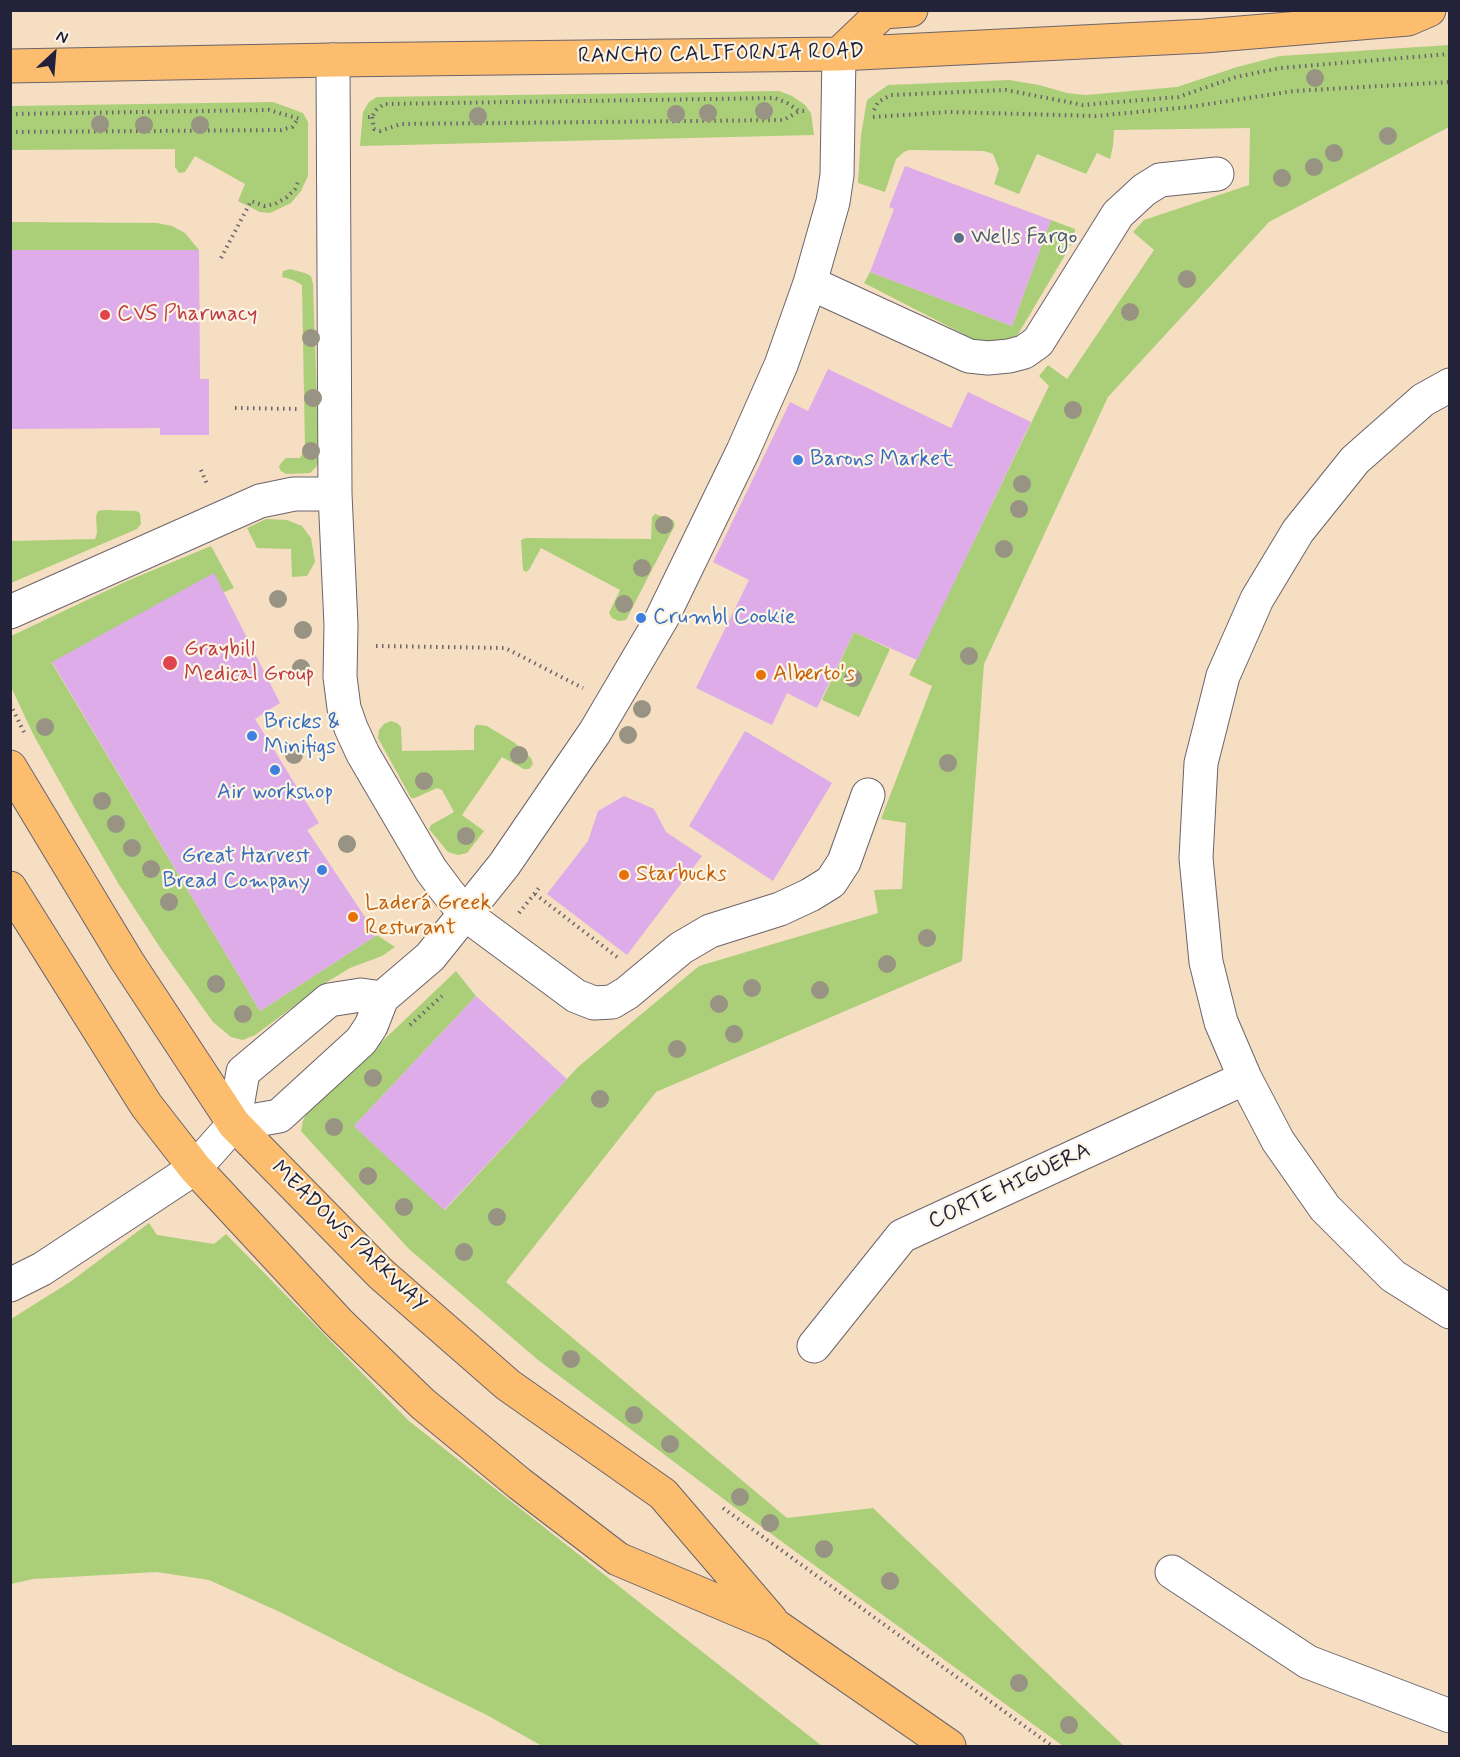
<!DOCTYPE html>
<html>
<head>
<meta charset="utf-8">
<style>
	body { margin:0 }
	#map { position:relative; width:1460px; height:1757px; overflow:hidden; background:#f5dec2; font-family:Mynerve,sans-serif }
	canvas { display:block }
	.frame { position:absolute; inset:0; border:12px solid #22223b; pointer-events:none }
	.north { position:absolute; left:24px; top:24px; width:60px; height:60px; -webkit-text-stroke:4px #fcf5e5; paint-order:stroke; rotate:26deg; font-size:16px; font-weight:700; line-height:24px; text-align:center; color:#22223b }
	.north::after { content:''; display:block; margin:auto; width:21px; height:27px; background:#22223b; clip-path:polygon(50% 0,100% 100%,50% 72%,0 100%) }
</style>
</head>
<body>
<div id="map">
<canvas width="1460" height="1757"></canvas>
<div class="frame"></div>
<div class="north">N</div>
</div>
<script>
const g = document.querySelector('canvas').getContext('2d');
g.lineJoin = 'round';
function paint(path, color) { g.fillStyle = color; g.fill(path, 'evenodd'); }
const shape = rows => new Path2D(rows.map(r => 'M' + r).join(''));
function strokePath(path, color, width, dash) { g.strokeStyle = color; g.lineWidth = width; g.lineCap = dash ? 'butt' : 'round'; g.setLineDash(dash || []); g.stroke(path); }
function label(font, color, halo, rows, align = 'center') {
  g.font = font + ' Mynerve,sans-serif'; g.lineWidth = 4.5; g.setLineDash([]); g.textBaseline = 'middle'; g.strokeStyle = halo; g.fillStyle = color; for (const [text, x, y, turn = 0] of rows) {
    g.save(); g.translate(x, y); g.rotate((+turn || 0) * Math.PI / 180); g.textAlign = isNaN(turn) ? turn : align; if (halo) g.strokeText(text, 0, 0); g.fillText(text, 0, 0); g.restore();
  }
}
paint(shape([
	[1449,45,1449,127,1269,222,1108,397,984,664,962,961,656,1092,506,1282,787,1518,873,1508,1124,1746,1063,1746,737,1509,538,1360,409,1249,310,1141,301,1131,303,1121,306,1114,456,971,476,996,354,1126,445,1210,578,1067,699,966,878,913,874,890,902,889,906,823,881,819,932,686,909,675,1049,386,1039,376,1048,365,1067,379,1154,250,1133,232,1144,220,1249,185,1250,128,1114,130,1113,146,1110,159,1097,153,1086,174,1037,154,1019,194,994,184,999,169,993,154,984,151,909,150,904,152,896,159,885,192,858,183,861,135,867,100,888,85,1009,80,1039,85,1067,93,1085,95,1177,87,1237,67,1280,56],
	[779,91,792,96,805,105,811,113,814,135,360,146,363,112,369,102,377,97],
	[273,102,303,113,308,122,308,176,301,191,291,203,270,213,260,212,238,201,245,184,195,156,185,172,179,173,175,167,175,149,11,150,11,106],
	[1051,220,1075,229,1074,240,1014,341,995,342,975,340,864,283,870,272,1012,326],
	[13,222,157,223,172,226,185,233,199,250,11,250,11,223],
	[290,269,305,273,311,276,313,284,319,460,316,467,310,473,286,474,281,471,279,467,281,463,286,458,300,458,305,448,302,285,293,280,282,277,283,271],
	[104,510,136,511,140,513,141,524,137,529,11,583,11,541,95,539,97,533,96,516,98,511],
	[655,514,673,520,675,525,626,620,619,621,612,618,609,613,620,590,541,548,529,570,526,572,523,570,521,540,526,538,651,539,652,517],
	[266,519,287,520,302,526,311,538,315,562,307,576,292,577,291,549,257,548,247,528],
	[211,546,234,588,52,663,260,1011,377,935,395,947,382,956,350,968,327,982,255,1035,243,1040,231,1037,213,1022,161,949,118,883,79,816,33,734,11,687,11,636,127,581],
	[854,632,890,649,859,717,822,700],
	[391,721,397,723,401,727,402,751,474,750,474,729,476,725,480,725,487,726,515,743,531,758,533,764,529,769,524,769,502,757,462,815,484,831,467,853,458,855,448,852,429,829,431,825,454,812,442,790,437,788,415,798,411,798,378,738,379,730,384,724],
	[149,1223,157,1235,214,1244,226,1234,409,1421,822,1746,542,1746,485,1714,398,1672,282,1613,209,1580,157,1572,33,1579,11,1584,11,1319,70,1282]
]), '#abcf79');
paint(shape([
	[905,166,1051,220,1012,326,870,272,894,209,889,207],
	[10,250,199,250,200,379,209,379,209,435,160,435,160,428,10,429],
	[828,369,951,428,968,392,1031,422,917,660,854,632,817,708,787,693,772,725,696,688,749,580,713,562,790,402,808,411],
	[214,573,280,703,255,719,319,823,307,830,377,935,260,1011,52,662],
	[745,731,832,783,773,881,689,826],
	[624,796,654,809,666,832,702,856,627,955,547,894,588,841,598,811],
	[476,996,567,1079,444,1210,354,1126]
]), '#ddace9');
const minor = shape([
	[333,60,335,494,341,625,340,677,344,708,351,728,363,754,431,870,446,890,465,914,576,996,594,1003,612,1002,627,993,681,948,710,931,780,909,810,895,831,882,844,862,868,795],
	[810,283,969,356,988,358,1009,356,1024,352,1038,342,1118,214,1144,190,1160,180,1217,174],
	[1450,385,1423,400,1355,460,1298,531,1257,599,1223,676,1201,763,1196,858,1206,962,1221,1022,1245,1078,1278,1141,1325,1208,1393,1276,1450,1312],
	[10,612,260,501,294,494,335,494],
	[234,1124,279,1116,361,1041,371,1026,382,998,430,957,504,865,595,732,662,618,743,451,781,365,810,283,833,202,837,175,839,54],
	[234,1124,243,1072,329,1000,361,995,382,998],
	[10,1285,42,1269,195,1168,234,1124],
	[814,1346,902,1236,1245,1078],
	[1172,1572,1308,1662,1450,1716]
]);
const major = shape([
	[839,54,883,12,911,10],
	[10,66,333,60,839,54,1204,36,1408,19,1429,10],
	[10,767,127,961,234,1124,381,1274,508,1385,663,1494,771,1620],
	[10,888,146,1105,195,1168,338,1322,423,1404,520,1484,618,1559,776,1626,949,1746]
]);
strokePath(minor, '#6c646a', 35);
strokePath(major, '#6c646a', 35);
strokePath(shape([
	[874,110,878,102,891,95,1006,90,1083,105,1178,97,1236,77,1280,68,1450,54],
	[10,114,269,110,300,119],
	[368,117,372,117,376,110,384,104,775,98,787,103,799,111,804,111],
	[372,117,374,129,380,131,401,124,784,120,799,111],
	[873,117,950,112,1096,116,1189,107,1294,91,1450,82],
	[10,132,281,130,292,127,298,119],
	[221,258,251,201,265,206,275,204,287,197,295,189,298,182],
	[235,408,300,409],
	[201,470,208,486],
	[376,646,505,648,583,688],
	[10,704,26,736],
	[535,894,617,957],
	[519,913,539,888],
	[410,1025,442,996],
	[723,1508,1052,1746]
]), '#6c646a', 4, [1.5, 4.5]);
strokePath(minor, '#fff', 33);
strokePath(major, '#fcbd6f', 33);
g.fillStyle = '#989382';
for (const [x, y] of [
	[1315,78],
	[764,111],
	[708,113],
	[676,114],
	[478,116],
	[100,124],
	[144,125],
	[200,125],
	[1388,136],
	[1334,153],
	[1314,167],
	[1282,178],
	[1187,279],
	[1130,312],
	[311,338],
	[313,398],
	[1073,410],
	[311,451],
	[1022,484],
	[1019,509],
	[664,525],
	[1004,549],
	[642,568],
	[278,599],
	[624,604],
	[303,630],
	[969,656],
	[301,668],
	[853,678],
	[642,709],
	[45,727],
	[628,735],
	[294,755],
	[519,755],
	[948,763],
	[424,781],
	[102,801],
	[116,824],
	[466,836],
	[347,844],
	[132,848],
	[151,869],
	[169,902],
	[927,938],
	[887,964],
	[216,984],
	[752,988],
	[820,990],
	[719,1004],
	[243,1014],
	[734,1034],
	[677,1049],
	[373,1078],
	[600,1099],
	[334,1127],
	[368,1176],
	[404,1207],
	[497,1217],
	[464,1252],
	[571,1359],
	[634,1415],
	[670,1444],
	[740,1497],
	[770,1523],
	[824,1549],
	[890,1581],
	[1019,1683],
	[1069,1725]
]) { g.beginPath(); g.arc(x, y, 9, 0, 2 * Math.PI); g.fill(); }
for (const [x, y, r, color] of [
	[959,238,6,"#5c6f8a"],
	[105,315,6,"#e0444e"],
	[798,460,6,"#3f7fe0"],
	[641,618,6,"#3f7fe0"],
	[170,663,8,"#e0444e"],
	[761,675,6,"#e8710a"],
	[252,736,6,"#3f7fe0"],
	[275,770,6,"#3f7fe0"],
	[322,870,6,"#3f7fe0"],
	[624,875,6,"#e8710a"],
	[353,917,6,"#e8710a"]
]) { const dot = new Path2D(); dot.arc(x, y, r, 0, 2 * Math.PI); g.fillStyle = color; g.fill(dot); strokePath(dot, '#fcf5e5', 2); }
label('22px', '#22223b', '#fcf5e5', [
	["RANCHO CALIFORNIA ROAD",721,55,-1],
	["CORTE HIGUERA",1010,1187,-25],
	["MEADOWS PARKWAY",348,1237,44]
]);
label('22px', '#4e5e75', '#fcf5e5', [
	["Wells Fargo",971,238]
], 'left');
label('22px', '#be3a42', '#fcf5e5', [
	["CVS Pharmacy",117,315],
	["Graybill",184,650],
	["Medical Group",184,675]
], 'left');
label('22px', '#366cbe', '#fcf5e5', [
	["Barons Market",810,460],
	["Crumbl Cookie",653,618],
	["Bricks &",264,723],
	["Minifigs",264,748],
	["Air workshop",275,793,"center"],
	["Great Harvest",310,857,"right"],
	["Bread Company",310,882,"right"]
], 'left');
label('22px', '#c56008', '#fcf5e5', [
	["Alberto's",773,675],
	["Starbucks",636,875],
	["Laderá Greek",365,904],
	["Resturant",365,929]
], 'left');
</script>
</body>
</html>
